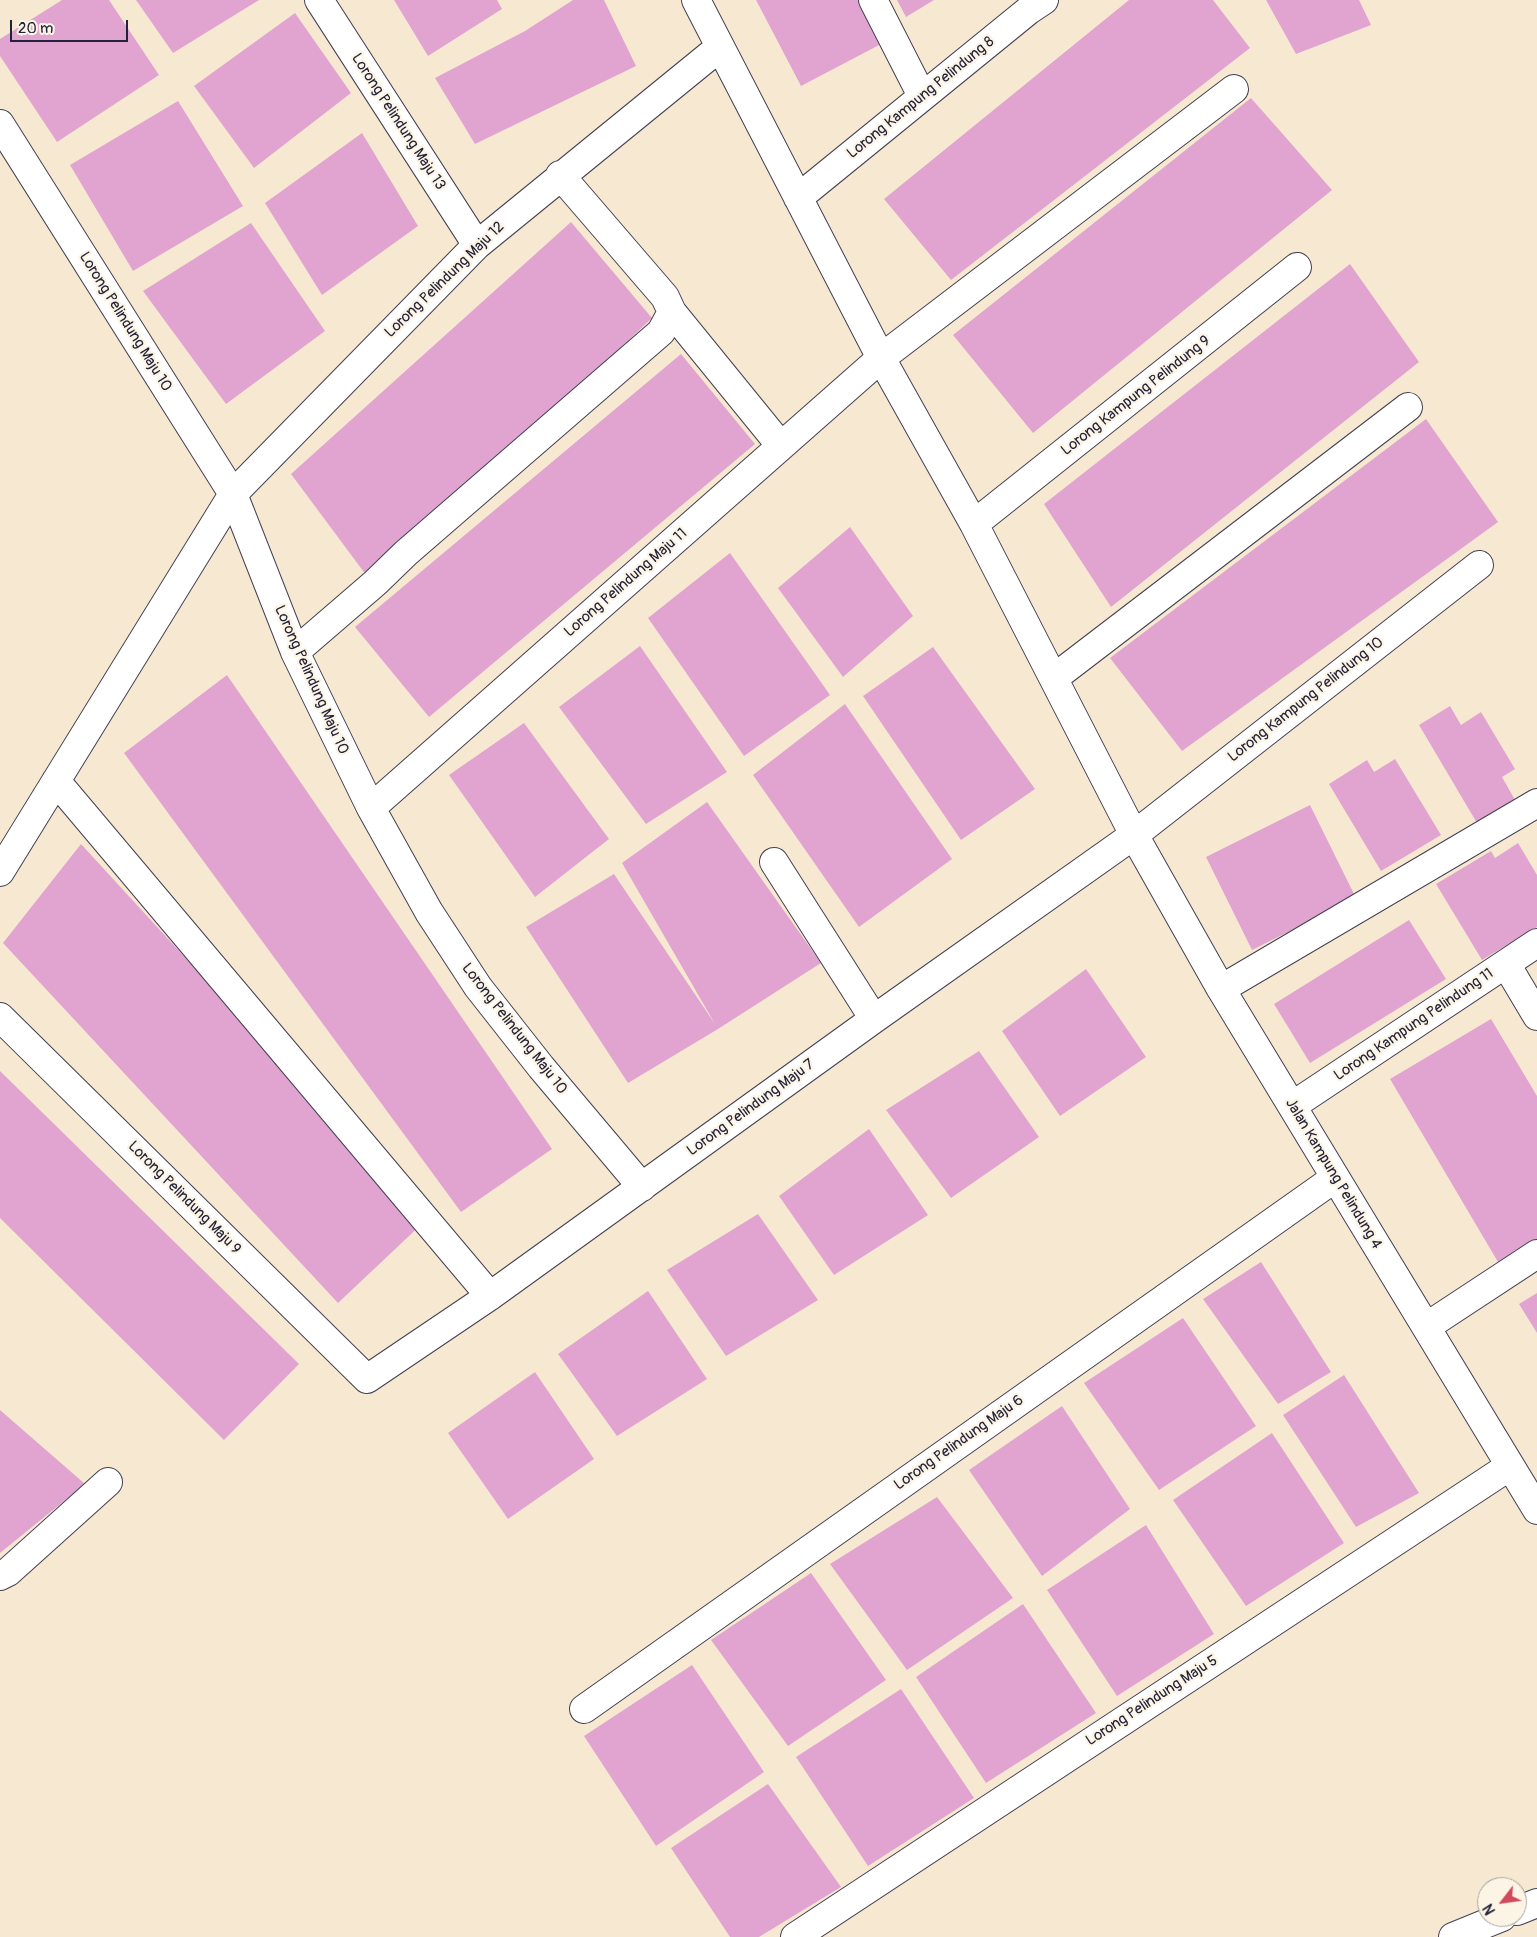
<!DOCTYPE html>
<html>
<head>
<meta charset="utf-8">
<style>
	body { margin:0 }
	#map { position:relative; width:1537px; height:1937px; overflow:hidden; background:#f7e9d1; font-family:Pangolin,sans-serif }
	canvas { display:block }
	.north { position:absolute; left:1477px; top:1877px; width:50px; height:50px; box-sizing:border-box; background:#fcf5e5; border:1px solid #a5a1a1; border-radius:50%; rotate:240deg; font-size:14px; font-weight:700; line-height:20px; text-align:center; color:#22223b }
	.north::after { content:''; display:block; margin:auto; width:18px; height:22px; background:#d1495b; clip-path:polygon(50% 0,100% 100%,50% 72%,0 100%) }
	.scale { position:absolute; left:10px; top:20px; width:118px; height:22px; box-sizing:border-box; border:2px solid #22223b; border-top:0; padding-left:6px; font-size:15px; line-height:18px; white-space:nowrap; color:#22223b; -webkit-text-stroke:4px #fcf5e5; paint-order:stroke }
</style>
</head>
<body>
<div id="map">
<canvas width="1537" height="1937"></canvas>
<div class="north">N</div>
<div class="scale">20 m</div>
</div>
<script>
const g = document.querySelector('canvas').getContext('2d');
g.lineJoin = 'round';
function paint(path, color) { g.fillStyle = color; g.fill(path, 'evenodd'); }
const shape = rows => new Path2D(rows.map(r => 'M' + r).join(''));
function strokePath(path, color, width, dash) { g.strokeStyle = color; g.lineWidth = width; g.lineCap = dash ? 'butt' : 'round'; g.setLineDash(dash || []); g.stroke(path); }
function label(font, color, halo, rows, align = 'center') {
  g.font = font + ' Pangolin,sans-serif'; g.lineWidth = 4.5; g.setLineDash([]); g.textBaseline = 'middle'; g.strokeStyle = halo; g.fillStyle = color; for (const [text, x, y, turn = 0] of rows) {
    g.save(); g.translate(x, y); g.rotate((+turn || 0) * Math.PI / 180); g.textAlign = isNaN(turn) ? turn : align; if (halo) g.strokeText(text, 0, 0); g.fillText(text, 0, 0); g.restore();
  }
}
paint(shape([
	[62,0,109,0,159,75,57,142,0,56,0,39],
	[136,0,259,0,173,53],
	[394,0,497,0,502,9,428,56],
	[573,0,604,0,636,66,475,144,435,78,525,31],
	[756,0,861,0,883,43,801,86],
	[897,0,934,0,906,17],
	[1129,0,1213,0,1250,48,951,280,884,199],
	[1266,0,1359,0,1371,25,1296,54],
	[295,13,351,93,254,168,194,86],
	[1251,98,1332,190,1033,433,953,335],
	[178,101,243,206,133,271,70,165],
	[362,133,418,226,322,295,265,203],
	[571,222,652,318,372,583,291,474],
	[251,223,325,331,226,404,143,291],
	[1350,264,1419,362,1111,607,1044,504],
	[681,354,755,444,429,717,355,627],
	[1426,419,1498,522,1182,751,1110,658],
	[850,527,913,616,843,677,778,588],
	[730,553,830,695,744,756,648,618],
	[640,646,727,772,646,824,559,707],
	[933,647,1035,789,961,840,863,696],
	[227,675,552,1149,461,1212,124,753],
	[845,704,952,859,859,927,753,775],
	[1450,706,1461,725,1481,712,1515,769,1502,777,1515,800,1477,823,1419,725],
	[524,723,609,839,535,897,449,775],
	[1395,759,1441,835,1381,871,1329,784,1367,760,1374,772],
	[707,802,821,963,718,1029,628,1083,526,927,614,874,715,1024,622,863],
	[1310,805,1356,898,1252,950,1206,857],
	[1518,843,1537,875,1537,927,1482,960,1436,884,1491,851,1495,858],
	[81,844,426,1220,338,1303,3,943],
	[1409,920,1446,979,1310,1063,1274,1004],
	[1086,969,1146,1057,1060,1116,1002,1031],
	[1491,1019,1537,1096,1537,1240,1498,1262,1390,1079],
	[979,1051,1039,1137,951,1198,886,1110],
	[0,1071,299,1364,224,1440,0,1218],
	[869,1129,928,1215,834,1275,779,1196],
	[758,1214,818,1300,726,1356,667,1270],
	[1261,1262,1331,1372,1278,1404,1203,1299],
	[648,1291,707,1379,617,1436,558,1354],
	[1537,1293,1537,1333,1519,1304],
	[1183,1318,1256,1426,1159,1490,1084,1383],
	[535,1372,594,1459,508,1519,448,1433],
	[1344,1375,1419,1493,1356,1527,1283,1415],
	[1062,1406,1130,1509,1042,1576,969,1470],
	[0,1410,85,1484,0,1553],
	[1272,1433,1344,1543,1246,1606,1173,1500],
	[937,1497,1013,1598,907,1670,830,1564],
	[1146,1525,1214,1634,1117,1696,1047,1590],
	[811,1573,886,1680,788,1746,711,1640],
	[1023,1604,1096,1713,986,1783,916,1677],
	[692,1665,764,1772,656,1846,584,1736],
	[901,1689,974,1798,868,1866,796,1757],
	[768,1784,841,1887,759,1937,730,1937,671,1848]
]), '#e1a4d1');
const minor = shape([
	[319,0,477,245],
	[696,0,881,358,974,524,1134,835,1221,989,1537,1510],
	[873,0,922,96],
	[0,124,233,494,295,652,371,808,429,912,478,987,541,1067,642,1187],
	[798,198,1029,10,1044,0],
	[672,312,781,446],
	[974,524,1297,267],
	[295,652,375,583,406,553,661,332,672,312,665,297,560,175],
	[1054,678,1408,407],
	[56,781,490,1296],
	[371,808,881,358,1234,89],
	[774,862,874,1019],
	[0,872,233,494,477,245,720,47],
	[1506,964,1537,1016],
	[1221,989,1537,803],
	[0,1017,367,1379,490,1296,874,1019,1134,835,1479,565],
	[1292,1106,1537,943],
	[1426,1327,1537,1254],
	[0,1576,8,1572,108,1482],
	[584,1709,1335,1178],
	[1517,1911,1537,1903],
	[795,1937,1510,1466],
	[1453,1937,1502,1917]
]);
strokePath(minor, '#424052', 30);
strokePath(minor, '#fff', 28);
label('15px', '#22223b', '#fcf5e5', [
	["Lorong Kampung Pelindung 8",921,98,-39],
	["Lorong Pelindung Maju 13",398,122,57],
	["Lorong Pelindung Maju 12",445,280,-44],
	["Lorong Pelindung Maju 10",125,322,58],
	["Lorong Kampung Pelindung 9",1136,396,-38],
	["Lorong Pelindung Maju 11",626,583,-41],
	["Lorong Pelindung Maju 10",311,680,66],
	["Lorong Kampung Pelindung 10",1306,700,-38],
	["Lorong Kampung Pelindung 11",1414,1025,-34],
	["Lorong Pelindung Maju 10",514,1029,52],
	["Lorong Pelindung Maju 7",751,1108,-36],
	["Jalan Kampung Pelindung 4",1333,1174,59],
	["Lorong Pelindung Maju 9",184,1198,45],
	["Lorong Pelindung Maju 6",959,1443,-35],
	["Lorong Pelindung Maju 5",1152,1701,-33]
]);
</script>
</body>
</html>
